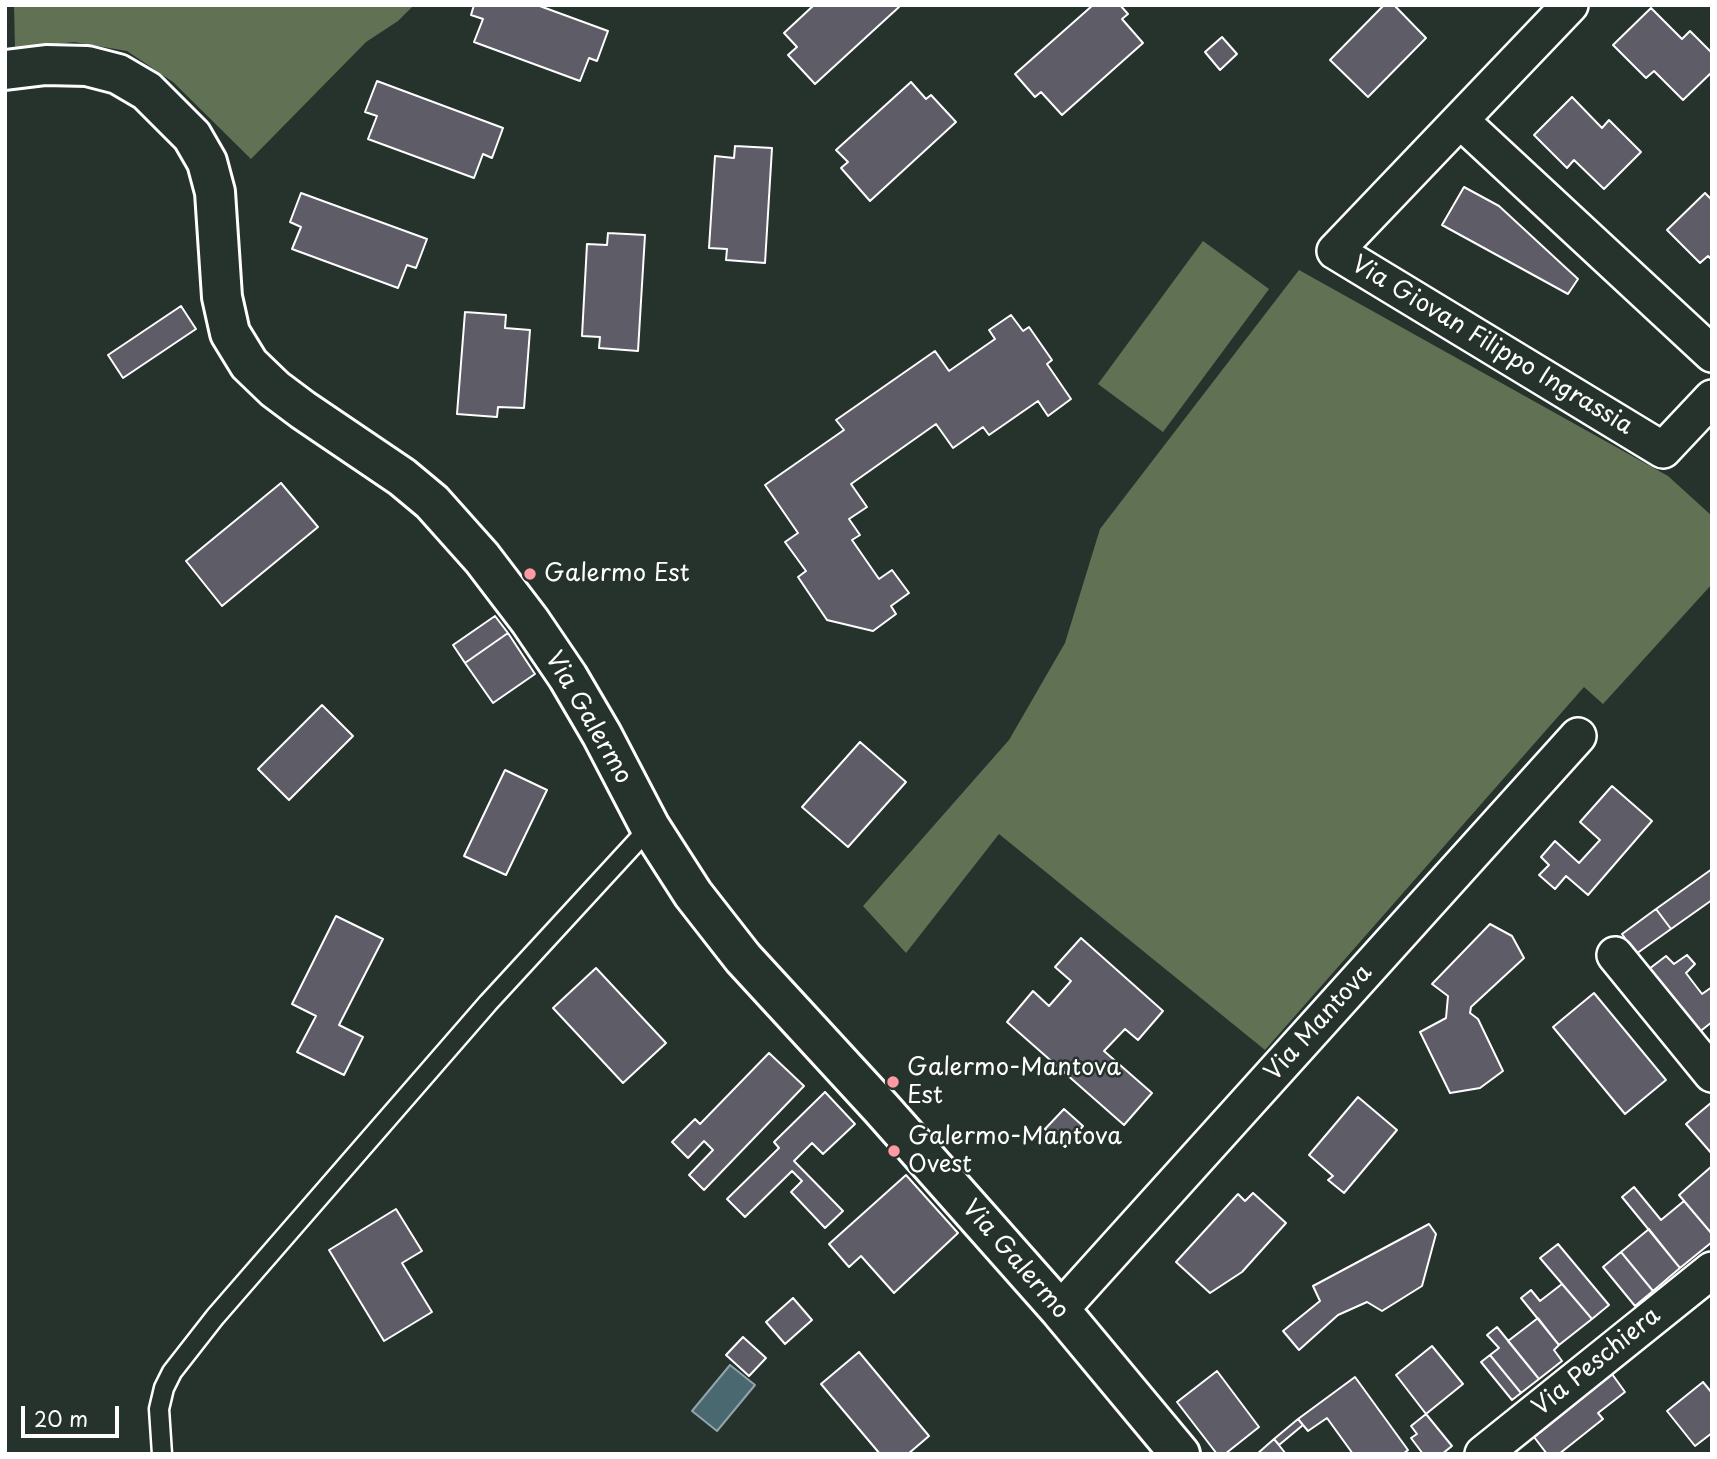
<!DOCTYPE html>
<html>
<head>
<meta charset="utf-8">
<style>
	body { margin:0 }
	#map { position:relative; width:1717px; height:1459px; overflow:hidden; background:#26332d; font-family:"Playpen Sans",sans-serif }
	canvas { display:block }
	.frame { position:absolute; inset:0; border:7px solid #fff; pointer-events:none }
	.scale { position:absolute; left:21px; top:1406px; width:98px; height:32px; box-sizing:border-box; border:4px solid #fff; border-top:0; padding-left:9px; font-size:21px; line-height:24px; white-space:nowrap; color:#fff; -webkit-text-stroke:5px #26332d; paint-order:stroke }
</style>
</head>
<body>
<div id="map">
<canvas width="1717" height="1459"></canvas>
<div class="frame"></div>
<div class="scale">20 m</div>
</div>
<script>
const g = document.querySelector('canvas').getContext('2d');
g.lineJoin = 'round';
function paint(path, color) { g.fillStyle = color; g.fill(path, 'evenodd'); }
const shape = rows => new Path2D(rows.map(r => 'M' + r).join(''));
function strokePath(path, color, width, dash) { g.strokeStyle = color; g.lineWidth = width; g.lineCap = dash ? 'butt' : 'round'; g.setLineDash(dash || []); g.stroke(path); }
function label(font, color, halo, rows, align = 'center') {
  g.font = font + ' "Playpen Sans",sans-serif'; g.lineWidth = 5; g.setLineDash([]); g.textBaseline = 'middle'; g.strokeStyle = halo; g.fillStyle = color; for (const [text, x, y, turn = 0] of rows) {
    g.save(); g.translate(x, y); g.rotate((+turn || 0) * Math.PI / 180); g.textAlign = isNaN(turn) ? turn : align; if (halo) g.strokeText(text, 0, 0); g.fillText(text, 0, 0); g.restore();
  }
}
paint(shape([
	[14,5,414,5,398,21,366,42,251,159,173,82,127,51,74,42,15,49],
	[1203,241,1269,289,1163,432,1098,384],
	[1299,270,1668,476,1712,516,1712,584,1603,704,1584,687,1265,1050,999,834,906,953,863,906,1009,740,1065,643,1100,529]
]), '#617254');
const water = shape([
	[730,1365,755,1385,717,1431,692,1411,730,1365]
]);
paint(water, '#496870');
strokePath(water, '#92a4a9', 2);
const building = shape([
	[474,5,537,5,608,31,597,61,589,58,580,81,474,42,483,19,471,15,474,5],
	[814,5,897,5,899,7,815,84,788,55,797,47,784,33,814,5],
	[1093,5,1120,5,1128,14,1122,19,1143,43,1062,115,1041,92,1035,97,1015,74,1093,5],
	[1384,5,1394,5,1426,38,1368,97,1330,60,1384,5],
	[1651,8,1682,39,1690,31,1712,53,1712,72,1683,100,1654,71,1646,78,1613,45,1651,8],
	[1222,37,1237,54,1220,70,1205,52,1222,37],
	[377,81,503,128,492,158,483,154,474,178,368,139,377,116,365,112,377,81],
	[911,82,926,99,931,95,956,122,870,201,841,168,848,162,836,150,911,82],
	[1572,97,1602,128,1609,120,1641,152,1604,189,1574,160,1567,168,1534,135,1572,97],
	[735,146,772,148,765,263,726,260,727,249,709,248,715,156,734,158,735,146],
	[1464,187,1499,206,1578,279,1568,294,1442,225,1464,187],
	[301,193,427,239,416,268,407,265,398,288,292,249,301,227,290,222,301,193],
	[1705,193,1712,200,1712,260,1708,256,1700,263,1667,230,1705,193],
	[608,233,645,235,638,351,599,348,600,337,582,336,587,244,607,245,608,233],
	[181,306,196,329,123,378,108,355,181,306],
	[465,312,506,315,505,328,530,330,524,408,498,407,497,417,457,414,465,312],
	[1011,315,1023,331,1029,327,1052,360,1047,364,1071,399,1048,416,1038,401,989,435,983,427,953,448,936,424,851,484,867,507,849,519,860,535,852,540,879,579,892,570,909,593,891,606,896,614,873,631,827,620,798,577,806,571,785,542,798,533,765,485,844,430,836,420,935,351,949,371,995,339,989,330,1011,315],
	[281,483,318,527,222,606,186,561,281,483],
	[495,616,508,633,465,663,453,645,495,616],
	[508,633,535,674,493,703,465,663,508,633],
	[322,705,353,736,289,800,258,769,322,705],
	[860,742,906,782,848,847,802,807,860,742],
	[505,770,547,790,506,875,464,856,505,770],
	[1612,786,1652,821,1588,895,1566,876,1555,889,1539,875,1549,865,1541,857,1555,841,1579,863,1600,840,1580,822,1612,786],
	[1712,869,1712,900,1671,929,1656,909,1712,869],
	[1656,909,1671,929,1636,954,1622,934,1656,909],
	[336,916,383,939,339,1025,363,1037,344,1075,297,1052,316,1016,292,1004,336,916],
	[1490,924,1512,936,1524,958,1471,1007,1470,1013,1478,1019,1503,1071,1480,1088,1450,1093,1420,1032,1446,1018,1448,996,1432,984,1490,924],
	[1081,938,1163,1011,1138,1040,1125,1029,1104,1051,1152,1093,1124,1125,1007,1022,1033,991,1049,1006,1071,981,1055,967,1081,938],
	[1687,955,1695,964,1686,973,1702,994,1712,987,1712,1022,1698,1033,1649,969,1666,956,1674,964,1687,955],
	[596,968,666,1043,623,1083,553,1008,596,968],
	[1594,993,1666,1080,1625,1114,1553,1027,1594,993],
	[769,1053,804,1086,704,1190,689,1175,713,1150,704,1141,688,1158,672,1142,695,1119,700,1124,769,1053],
	[825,1092,855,1124,823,1154,812,1143,794,1161,843,1211,825,1228,791,1192,802,1181,792,1171,745,1217,727,1199,779,1148,774,1142,825,1092],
	[1358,1097,1397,1130,1344,1193,1328,1180,1333,1176,1309,1155,1358,1097],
	[1712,1102,1712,1154,1686,1124,1712,1102],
	[1064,1109,1083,1126,1065,1147,1045,1129,1064,1109],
	[1712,1166,1712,1234,1679,1195,1712,1166],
	[906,1175,958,1233,894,1293,861,1256,849,1267,829,1244,906,1175],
	[1634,1187,1661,1220,1684,1201,1712,1234,1712,1242,1680,1268,1622,1197,1634,1187],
	[1253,1193,1286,1223,1242,1272,1210,1293,1176,1262,1238,1194,1245,1201,1253,1193],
	[396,1209,422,1251,402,1263,432,1312,384,1341,329,1250,396,1209],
	[1429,1224,1436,1234,1422,1286,1382,1311,1367,1302,1338,1315,1299,1350,1283,1331,1320,1301,1313,1286,1429,1224],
	[1649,1229,1680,1268,1653,1291,1621,1252,1649,1229],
	[1558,1244,1609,1305,1592,1319,1540,1258,1558,1244],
	[1621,1252,1653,1291,1635,1306,1603,1267,1621,1252],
	[1562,1284,1592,1319,1559,1345,1521,1298,1531,1290,1540,1301,1562,1284],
	[793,1298,812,1320,785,1344,766,1322,793,1298],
	[1538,1318,1559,1345,1554,1350,1562,1361,1539,1379,1508,1341,1538,1318],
	[1497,1327,1539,1379,1521,1393,1490,1355,1499,1348,1487,1335,1497,1327],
	[743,1337,766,1358,749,1376,726,1355,743,1337],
	[1432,1346,1463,1384,1426,1414,1396,1375,1432,1346],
	[859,1352,929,1436,908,1454,880,1454,821,1384,859,1352],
	[1490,1355,1521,1393,1512,1400,1481,1362,1490,1355],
	[1217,1371,1259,1427,1225,1454,1217,1454,1177,1402,1217,1371],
	[1612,1374,1625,1392,1598,1413,1603,1419,1559,1454,1547,1454,1534,1437,1612,1374],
	[1355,1377,1408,1450,1403,1454,1353,1454,1327,1418,1308,1431,1298,1419,1355,1377],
	[1703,1382,1712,1393,1712,1433,1695,1446,1667,1411,1703,1382],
	[1426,1414,1452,1446,1442,1454,1423,1454,1411,1438,1417,1434,1411,1426,1426,1414],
	[1298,1419,1303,1425,1279,1445,1274,1439,1298,1419],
	[1274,1439,1286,1454,1257,1454,1274,1439]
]);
paint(building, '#5d5c67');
strokePath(building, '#fff', 2);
const service = shape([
	[162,1454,159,1409,164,1388,172,1372,215,1317,488,1003,650,827]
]);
const minor = shape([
	[1570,5,1335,251,1663,450,1712,398],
	[1461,121,1712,354],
	[1615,955,1712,1074],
	[1060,1310,1578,736],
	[1483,1454,1712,1270]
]);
const secondary = shape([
	[5,70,46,65,87,66,118,74,147,91,192,136,207,162,215,192,222,297,230,333,249,364,275,389,303,410,402,477,432,502,482,558,530,621,568,677,602,735,650,827,693,894,743,958,881,1108,1060,1310,1180,1454]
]);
strokePath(service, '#fff', 23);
strokePath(minor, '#fff', 40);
strokePath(secondary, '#fff', 44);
strokePath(service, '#26332d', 18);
strokePath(minor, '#26332d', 35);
strokePath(secondary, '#26332d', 38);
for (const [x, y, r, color] of [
	[530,574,7,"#ff9aa2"],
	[893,1082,7,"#ff9aa2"],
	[894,1151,7,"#ff9aa2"]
]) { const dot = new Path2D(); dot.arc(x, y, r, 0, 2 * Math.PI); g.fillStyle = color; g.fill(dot); strokePath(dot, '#26332d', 2.5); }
label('24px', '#fff', '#26332d', [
	["Via Giovan Filippo Ingrassia",1492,346,31],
	["Via Galermo",588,718,60],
	["Via Mantova",1319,1023,-48],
	["Via Galermo",1015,1260,49],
	["Via Peschiera",1597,1362,-39]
]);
label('24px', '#fff', '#26332d', [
	["Galermo Est",544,574],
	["Galermo-Mantova",907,1068],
	["Est",907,1096],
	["Galermo-Mantova",908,1137],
	["Ovest",908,1165]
], 'left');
</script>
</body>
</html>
